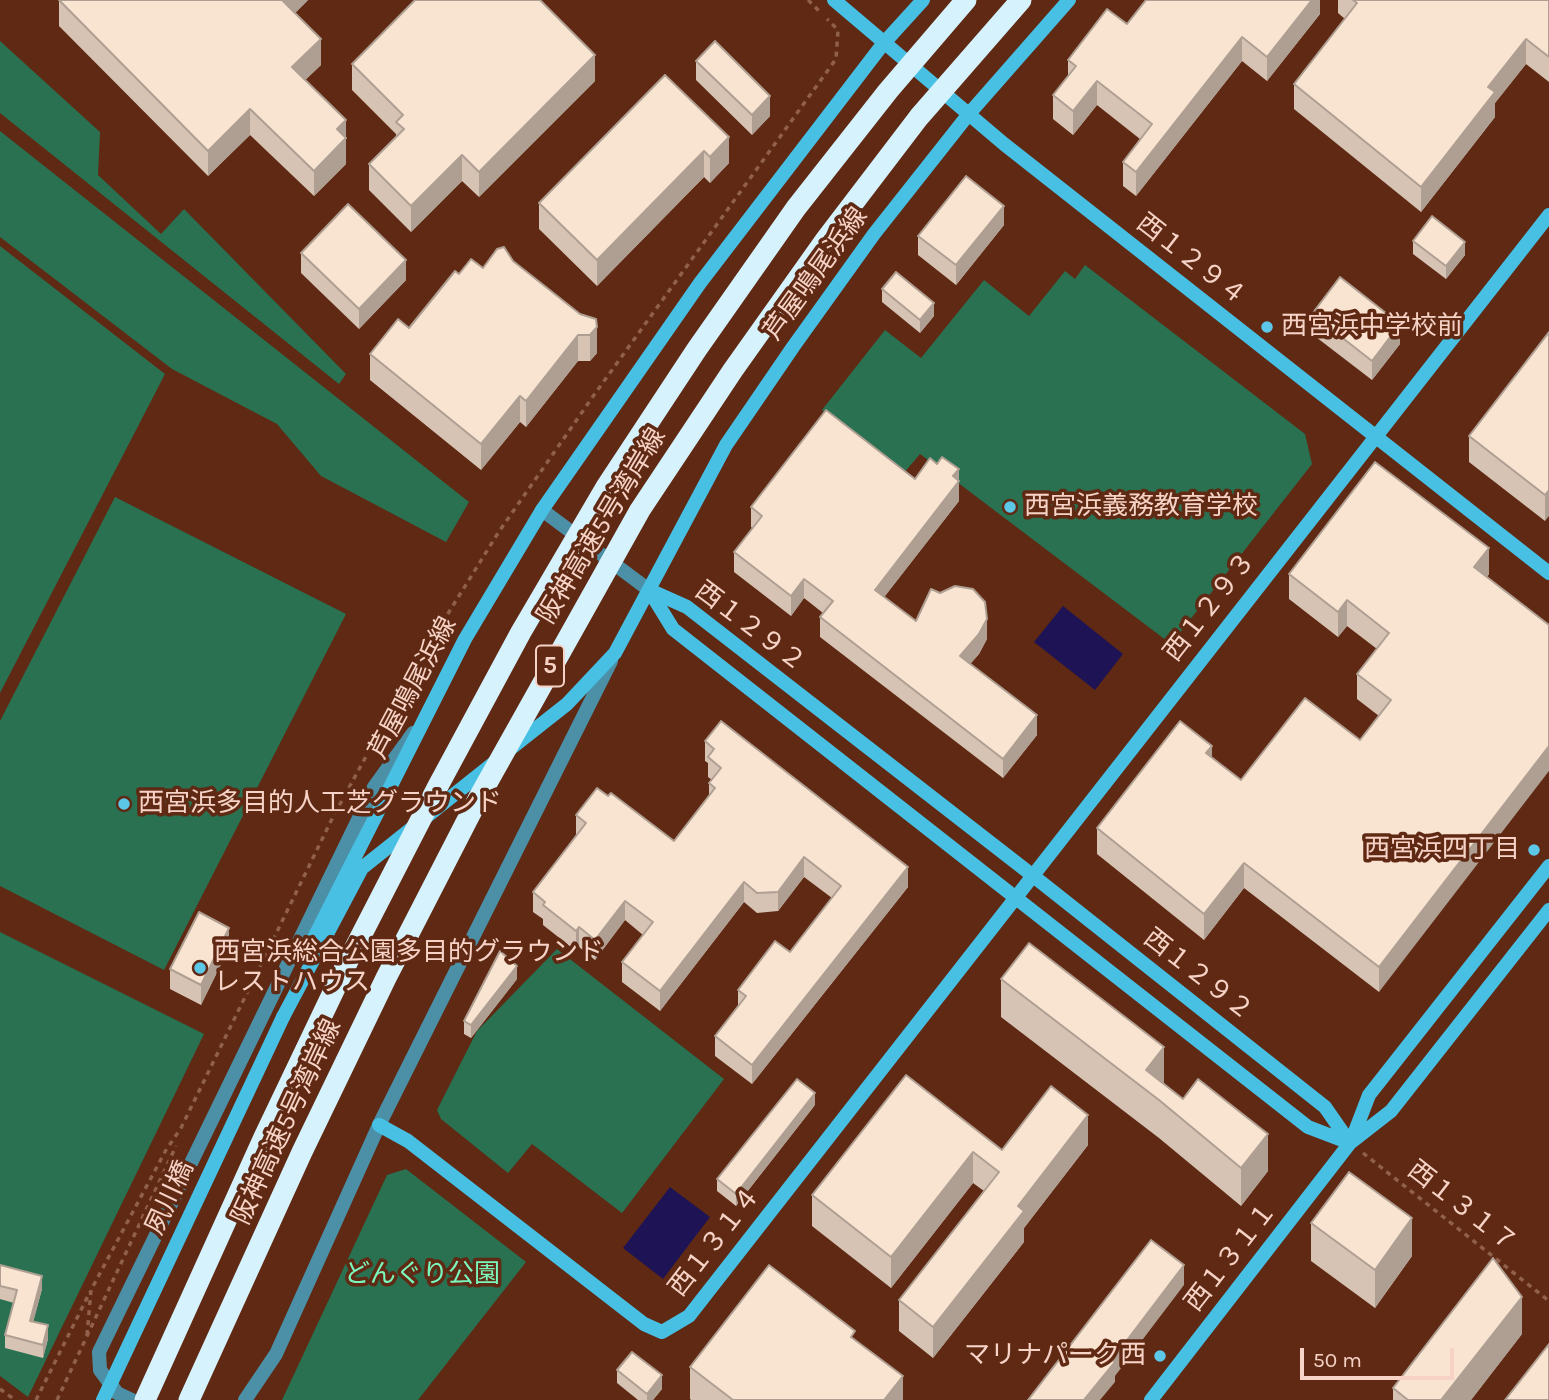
<!DOCTYPE html>
<html>
<head>
<meta charset="utf-8">
<style>
	body { margin:0 }
	#map { position:relative; width:1549px; height:1400px; overflow:hidden; background:#5f2913; font-family:Karla,sans-serif }
	canvas { display:block }
	.scale { position:absolute; left:1300px; top:1348px; width:154px; height:32px; box-sizing:border-box; border:4px solid #f6d3c6; border-top:0; padding-left:9px; font-size:21px; line-height:24px; white-space:nowrap; color:#f6d3c6; -webkit-text-stroke:5px #5f2913; paint-order:stroke }
</style>
</head>
<body>
<div id="map">
<canvas width="1549" height="1400"></canvas>
<div class="scale">50 m</div>
</div>
<script>
const g = document.querySelector('canvas').getContext('2d');
g.lineJoin = 'round';
function paint(path, color) { g.fillStyle = color; g.fill(path, 'evenodd'); }
const shape = rows => new Path2D(rows.map(r => 'M' + r).join(''));
function strokePath(path, color, width, dash) { g.strokeStyle = color; g.lineWidth = width; g.lineCap = dash ? 'butt' : 'round'; g.setLineDash(dash || []); g.stroke(path); }
function label(font, color, halo, rows, align = 'center') {
  g.font = font + ' Karla,"Noto Sans JP",sans-serif'; g.lineWidth = 7; g.setLineDash([]); g.textBaseline = 'middle'; g.strokeStyle = halo; g.fillStyle = color; for (const [text, x, y, turn = 0] of rows) {
    g.save(); g.translate(x, y); g.rotate((+turn || 0) * Math.PI / 180); g.textAlign = isNaN(turn) ? turn : align; if (halo) g.strokeText(text, 0, 0); g.fillText(text, 0, 0); g.restore();
  }
}
paint(shape([
	[0,41,100,132,98,175,161,234,184,209,346,374,339,384,0,113],
	[0,131,469,502,446,542,321,476,277,424,172,369,0,237],
	[0,246,165,374,0,693],
	[1085,265,1305,434,1312,464,1171,644,920,454,903,474,822,410,885,330,921,358,984,280,1029,316,1065,271,1075,279],
	[115,497,346,614,164,970,0,886,0,721],
	[0,932,204,1034,28,1397,0,1376],
	[557,949,724,1079,622,1213,532,1144,508,1173,441,1119,437,1110,477,1031],
	[406,1169,526,1262,418,1400,282,1400,387,1175]
]), '#297151');
paint(shape([
	[1063,606,1123,654,1095,690,1034,642],
	[670,1187,710,1217,663,1279,623,1248]
]), '#1e1455');
strokePath(shape([
	[808,0,819,11],
	[1363,1153,1549,1301],
	[87,1335,91,1290,166,1150,181,1128,333,817,413,670,498,533,594,395,836,59,838,30,827,19],
	[0,1389,15,1400],
	[36,1400,90,1292]
]), '#90604d', 3.5, [5, 5]);
strokePath(shape([
	[542,510,649,590],
	[132,1400,117,1393,100,1370,99,1352,374,787,413,733],
	[245,1400,276,1354,379,1125,611,661]
]), '#4b90a7', 14);
strokePath(shape([
	[834,0,1004,144,1549,573],
	[649,590,673,629,1308,1127,1350,1143],
	[649,590,687,607,1032,875,1325,1107,1350,1143],
	[510,749,567,704,615,653,726,445,793,347,874,234,968,115,1069,0],
	[311,944,465,639,542,510,700,283,883,44,923,0],
	[283,1017,362,868,495,762],
	[379,1125,408,1141,644,1324,662,1332,689,1316,1549,215],
	[1351,1142,1369,1095,1549,866],
	[1151,1400,1350,1143,1391,1111,1549,910]
]), '#47c0e4', 14);
strokePath(shape([
	[57,1400,176,1146]
]), '#90604d', 3.5, [5, 5]);
strokePath(shape([
	[103,1400,283,1017]
]), '#47c0e4', 14);
strokePath(shape([
	[145,1400,264,1137,348,961,438,786,521,632,606,487,697,349,796,208,888,91,966,0],
	[189,1400,302,1152,386,978,478,799,640,510,733,370,826,239,919,117,1021,0]
]), '#d5f2fd', 21);
paint(shape([
	[59,0,308,0,295,13,321,65,305,80,346,120,346,164,314,196,250,135,208,176,59,26],
	[1320,0,1320,14,1267,81,1242,61,1136,196,1123,186,1123,162,1140,139,1097,105,1073,135,1053,119,1053,95,1068,76,1068,60,1127,24],
	[1338,0,1549,0,1549,82,1526,64,1495,103,1495,117,1421,212,1294,109,1294,84,1345,19,1338,13],
	[696,61,770,116,752,135,696,80],
	[352,64,595,81,479,197,462,181,411,232,369,190,369,164,396,137,396,134,352,90],
	[665,75,729,163,710,183,704,177,597,286,539,229,539,203],
	[1004,225,956,285,918,255,918,236],
	[1413,241,1465,255,1446,279,1413,254],
	[301,253,406,280,359,329,301,273],
	[513,261,580,314,596,319,597,353,590,361,578,361,526,427,520,422,481,470,370,380,370,354,409,328,459,274,483,268],
	[882,289,934,316,920,333,882,302],
	[1312,314,1400,344,1372,380,1312,334],
	[1549,332,1545,521,1469,462,1469,436],
	[915,479,959,480,959,501,884,597,916,621,987,639,979,654,970,664,1037,735,1003,778,820,637,820,617,823,613,804,598,791,616,734,572,734,552,753,529,751,527,751,507],
	[1289,574,1489,574,1487,577,1379,992,1244,888,1204,940,1097,854,1097,828,1212,758,1241,780,1360,740,1379,716,1357,699,1357,674,1377,649,1347,626,1338,637,1289,599],
	[705,741,908,887,752,1084,715,1056,715,1036,738,1007,738,990,790,952,832,898,804,877,778,911,757,913,744,902,660,1011,622,982,622,962,643,935,625,920,595,960,579,947,576,951,543,925,543,919,533,912,533,892,576,835,576,815,608,796,674,841,709,795,709,783,712,780,708,777,708,763,705,761],
	[229,948,201,1005,170,989,170,969],
	[517,979,471,1038,464,1034,464,1021],
	[1001,979,1164,1083,1268,1171,1241,1206,1159,1138,1001,1017],
	[906,1075,1002,1150,1088,1145,1024,1228,1024,1242,933,1358,899,1331,899,1300,984,1191,973,1183,891,1288,812,1226,812,1195],
	[815,1105,736,1206,717,1191,717,1179],
	[1311,1223,1412,1256,1375,1308,1311,1261],
	[0,1265,42,1289,33,1322,48,1339,43,1358,5,1348,5,1335,14,1303,0,1299],
	[1522,1334,1471,1400,1393,1400,1393,1388],
	[855,1340,903,1400,691,1400,690,1399,690,1367],
	[617,1370,662,1389,653,1400,638,1400,617,1383]
]), '#d6c3b4');
paint(shape([
	[282,0,308,0,282,26],
	[1312,0,1320,0,1320,14,1267,81,1267,57],
	[1242,37,1242,61,1136,196,1136,172],
	[321,39,321,65,292,93,292,67],
	[1526,39,1526,64,1495,103,1495,117,1421,212,1421,187,1488,87],
	[595,55,595,81,479,197,479,172],
	[1097,81,1097,105,1073,135,1073,111],
	[770,96,770,116,752,135,752,115],
	[250,109,250,135,208,176,208,151],
	[346,120,346,164,314,196,314,171,337,129],
	[729,137,729,163,710,183,710,157],
	[704,151,704,177,597,286,597,260],
	[462,155,462,181,411,232,411,206],
	[1004,206,1004,225,956,285,956,265],
	[1465,242,1465,255,1446,279,1446,266],
	[406,260,406,280,359,329,359,309],
	[934,303,934,316,920,333,920,320],
	[1400,324,1400,344,1372,380,1372,361],
	[597,327,597,353,590,361,590,335],
	[578,335,578,361,526,427,526,401],
	[520,396,520,422,481,470,481,444],
	[959,469,959,501,875,609,875,590],
	[1549,490,1549,516,1545,521,1545,495],
	[1489,548,1489,574,1474,593,1474,567],
	[804,579,804,598,791,616,791,596],
	[1347,600,1347,626,1338,637,1338,612],
	[987,619,987,639,979,654,960,676,960,656],
	[1037,715,1037,735,1003,778,1003,759],
	[1212,746,1212,771,1206,753],
	[1549,746,1549,771,1379,992,1379,967],
	[804,857,804,877,778,911,778,892],
	[1244,863,1244,888,1204,940,1204,914],
	[908,867,908,887,752,1084,752,1065],
	[744,882,744,902,660,1011,660,991],
	[625,901,625,920,595,960,595,940],
	[579,927,579,947,576,951,576,931],
	[229,928,229,948,201,1005,201,985],
	[517,966,517,979,471,1038,471,1025],
	[1164,1047,1164,1085,1146,1070],
	[815,1093,815,1105,736,1206,736,1194],
	[1088,1115,1088,1145,1024,1228,1024,1242,933,1358,933,1327,1018,1206],
	[1268,1134,1268,1171,1241,1206,1241,1168],
	[973,1152,973,1183,891,1288,891,1257],
	[1412,1218,1412,1256,1375,1308,1375,1270],
	[1184,1265,1184,1285,1115,1376,1115,1382,1100,1400,1084,1400,1112,1360],
	[42,1276,42,1289,30,1334,30,1321],
	[1522,1297,1522,1334,1471,1400,1441,1400],
	[48,1325,48,1339,43,1358,43,1345],
	[662,1375,662,1389,653,1400,647,1400,647,1394],
	[903,1376,903,1400,884,1400]
]), '#ae9f92');
const building = shape([
	[59,0,282,0,321,39,292,67,346,120,337,129,346,138,314,171,250,109,208,151,59,0],
	[415,0,540,0,595,55,479,172,462,155,411,206,369,164,404,129,396,122,403,115,352,64,415,0],
	[1146,0,1312,0,1267,57,1242,37,1136,172,1123,162,1152,124,1097,81,1073,111,1053,95,1076,66,1068,60,1107,9,1127,24,1146,0],
	[1353,0,1549,0,1549,57,1526,39,1488,87,1495,92,1421,187,1294,84,1357,3,1353,0],
	[715,41,770,96,752,115,696,61,715,41],
	[665,75,729,137,710,157,704,151,597,260,539,203,665,75],
	[966,176,1004,206,956,265,918,236,966,176],
	[348,204,406,260,359,309,301,253,348,204],
	[1432,216,1465,242,1446,266,1413,241,1432,216],
	[504,247,513,261,580,314,596,319,597,327,590,335,578,335,526,401,520,396,481,444,370,354,398,319,409,328,455,271,459,274,471,259,483,268,497,249,504,247],
	[896,272,934,303,920,320,882,289,896,272],
	[1340,277,1400,324,1372,361,1312,314,1340,277],
	[1549,332,1549,490,1545,495,1469,436,1549,332],
	[826,410,915,479,930,458,937,464,942,457,959,469,953,476,959,481,875,590,916,621,931,589,940,593,955,586,973,589,985,602,987,619,979,634,960,656,1037,715,1003,759,820,617,833,601,804,579,791,596,734,552,762,516,751,507,826,410],
	[1375,462,1489,548,1474,567,1549,625,1549,746,1379,967,1244,863,1204,914,1097,828,1180,721,1212,746,1206,753,1241,780,1305,698,1360,740,1391,700,1357,674,1389,633,1347,600,1338,612,1289,574,1375,462],
	[721,721,908,867,752,1065,715,1036,746,996,738,990,775,941,790,952,841,886,804,857,778,892,757,893,744,882,660,991,622,962,653,922,625,901,595,940,579,927,576,931,543,905,545,902,533,892,586,823,576,815,597,788,608,796,611,793,674,841,715,788,709,783,721,768,708,757,714,749,705,741,721,721],
	[199,912,229,928,201,985,170,969,199,912],
	[1029,943,1164,1047,1146,1070,1183,1099,1198,1079,1268,1134,1241,1168,1159,1100,1001,979,1029,943],
	[500,951,517,966,471,1025,464,1021,500,951],
	[906,1075,1002,1150,1051,1086,1088,1115,1018,1206,1024,1211,933,1327,899,1300,999,1172,973,1152,891,1257,812,1195,906,1075],
	[797,1079,815,1093,736,1194,717,1179,797,1079],
	[1349,1172,1412,1218,1375,1270,1311,1223,1349,1172],
	[1151,1240,1184,1265,1112,1360,1115,1362,1084,1400,1028,1400,1151,1240],
	[1493,1258,1522,1297,1441,1400,1408,1400,1393,1388,1493,1258],
	[0,1265,42,1276,30,1321,48,1325,43,1345,5,1335,17,1290,0,1286,0,1265],
	[769,1265,855,1331,851,1337,903,1376,884,1400,733,1400,690,1367,769,1265],
	[1549,1344,1549,1400,1505,1400,1549,1344],
	[632,1352,662,1375,647,1394,617,1370,632,1352]
]);
paint(building, '#f9e3d1');
strokePath(building, '#ae9f92', 2);
for (const [x, y, r, color] of [
	[1267,327,7,"#5dc7e8"],
	[1010,507,7,"#5dc7e8"],
	[124,804,7,"#5dc7e8"],
	[1534,850,7,"#5dc7e8"],
	[200,968,7,"#5dc7e8"],
	[1160,1356,7,"#5dc7e8"]
]) { const dot = new Path2D(); dot.arc(x, y, r, 0, 2 * Math.PI); g.fillStyle = color; g.fill(dot); strokePath(dot, '#5f2913', 2.5); }
for (const [x, y, w] of [
	[550,666,28]
]) { const box = new Path2D(); box.roundRect(x - w / 2, y - 20.5, w, 41, 5); g.fillStyle = '#5f2913'; g.fill(box); strokePath(box, '#f6d3c6', 2); }
label('bold 24px', '#f6d3c6', null, [
	["5",550,666]
]);
label('26px', '#f6d3c6', '#5f2913', [
	["西１２９４",1191,260,38],
	["芦屋鳴尾浜線",816,274,-54],
	["阪神高速5号湾岸線",602,526,-59],
	["西１２９３",1210,607,-52],
	["西１２９２",750,627,37],
	["芦屋鳴尾浜線",413,688,-62],
	["西１２９２",1198,975,38],
	["阪神高速5号湾岸線",287,1122,-65],
	["夙川橋",170,1198,-65],
	["西１３１７",1462,1207,38],
	["西１３１４",715,1242,-52],
	["西１３１１",1231,1257,-52]
]);
label('26px', '#f6d3c6', '#5f2913', [
	["西宮浜中学校前",1281,327],
	["西宮浜義務教育学校",1024,507],
	["西宮浜多目的人工芝グラウンド",138,804],
	["西宮浜四丁目",1520,850,"right"],
	["西宮浜総合公園多目的グラウンド",214,953],
	["レストハウス",214,983],
	["マリナパーク西",1146,1356,"right"]
], 'left');
label('26px', '#7af9be', '#5f2913', [
	["どんぐり公園",422,1275]
]);
</script>
</body>
</html>
